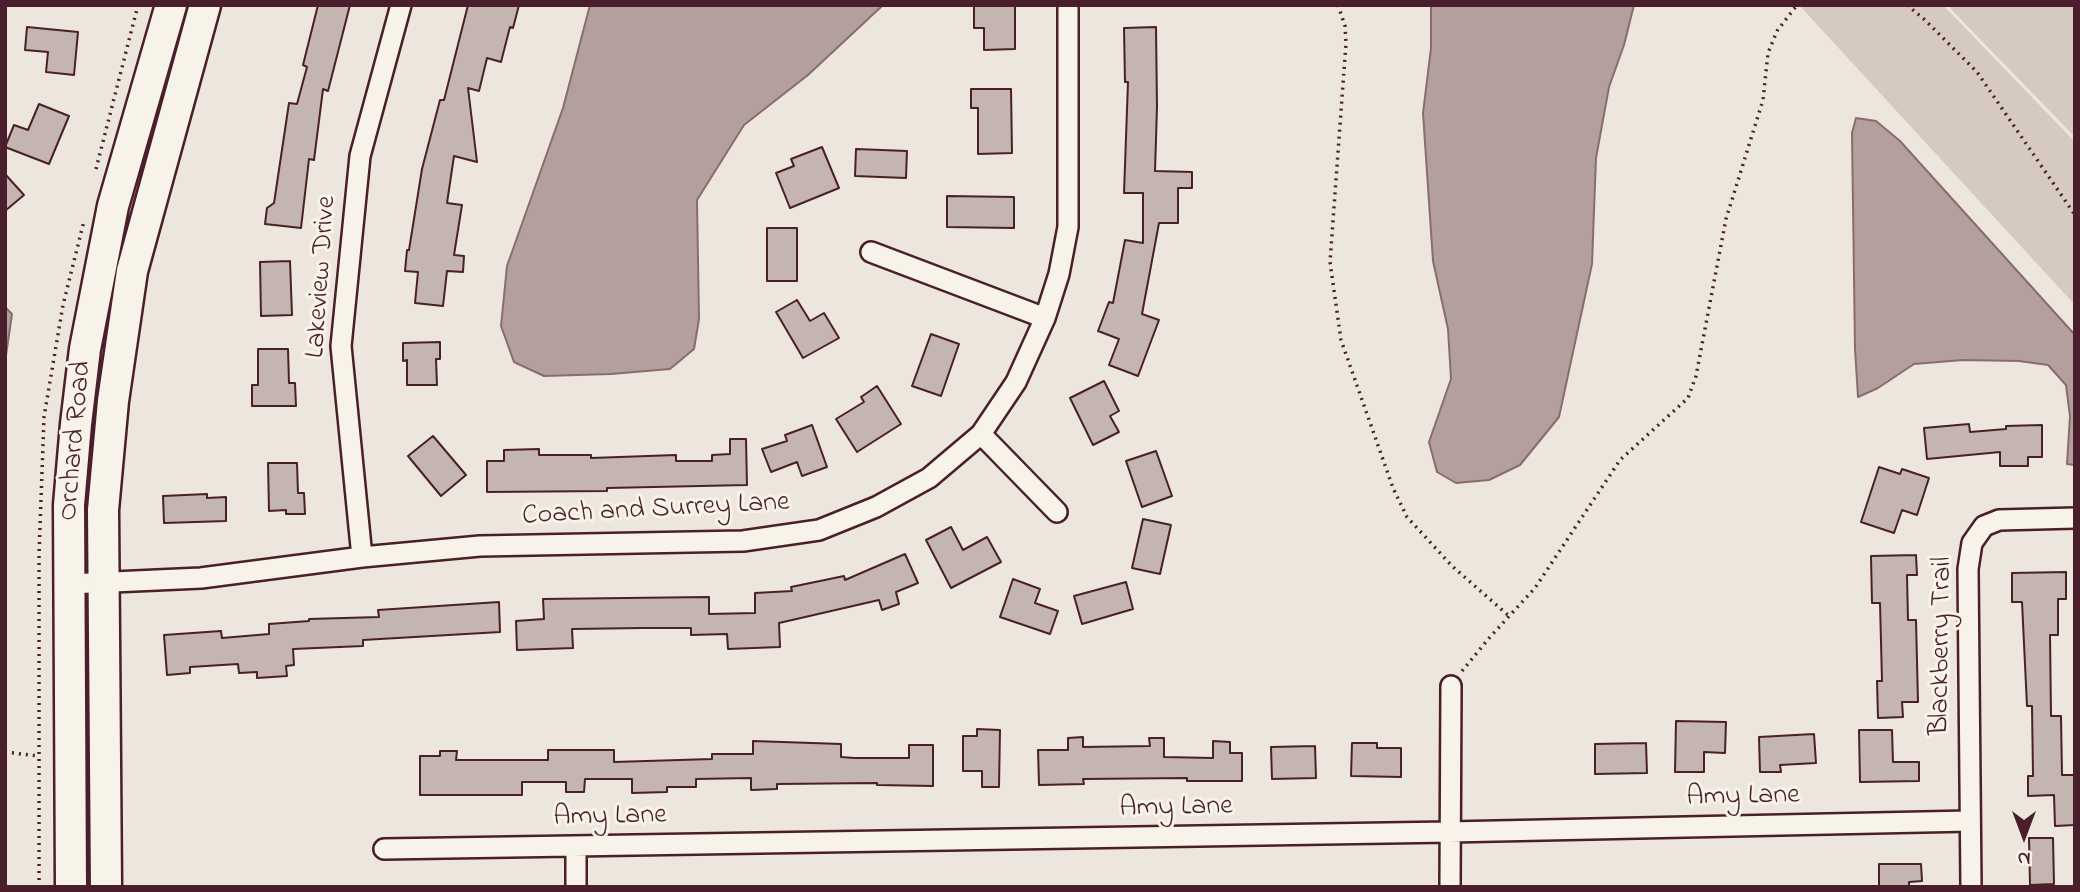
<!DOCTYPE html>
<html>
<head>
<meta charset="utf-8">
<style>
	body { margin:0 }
	#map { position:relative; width:2080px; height:892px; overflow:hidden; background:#ece6dd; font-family:"Indie Flower",sans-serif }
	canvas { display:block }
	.frame { position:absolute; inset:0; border:7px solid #4a1f2b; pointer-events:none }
	.north { position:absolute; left:1989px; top:801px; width:70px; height:70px; -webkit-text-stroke:5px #f7f3e8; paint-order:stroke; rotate:180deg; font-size:19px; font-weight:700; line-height:28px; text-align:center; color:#4a1f2b }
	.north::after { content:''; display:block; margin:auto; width:24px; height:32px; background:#4a1f2b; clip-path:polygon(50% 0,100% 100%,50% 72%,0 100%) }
</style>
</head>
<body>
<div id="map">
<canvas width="2080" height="892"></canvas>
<div class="frame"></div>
<div class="north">N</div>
</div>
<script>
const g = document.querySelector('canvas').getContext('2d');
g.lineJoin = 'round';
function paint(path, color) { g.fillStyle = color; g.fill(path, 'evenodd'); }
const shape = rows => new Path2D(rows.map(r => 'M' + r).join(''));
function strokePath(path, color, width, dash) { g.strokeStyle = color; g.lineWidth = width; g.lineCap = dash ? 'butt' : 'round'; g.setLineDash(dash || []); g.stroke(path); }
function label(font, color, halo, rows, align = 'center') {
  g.font = font + ' "Indie Flower",sans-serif'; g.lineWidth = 6; g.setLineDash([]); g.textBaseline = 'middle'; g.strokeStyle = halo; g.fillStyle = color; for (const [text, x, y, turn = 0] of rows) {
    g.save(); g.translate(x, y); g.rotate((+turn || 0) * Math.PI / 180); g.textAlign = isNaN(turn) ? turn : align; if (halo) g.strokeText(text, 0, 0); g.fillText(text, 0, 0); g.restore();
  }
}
paint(shape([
	[182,5,194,5,103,370,114,278,124,220],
	[1799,5,1943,5,2075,142,2075,305],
	[1947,5,2075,5,2075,137],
	[86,637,93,637,94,887,83,887,81,655]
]), '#d5c9c2');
const water = shape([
	[590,5,882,6,808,75,744,125,697,200,699,319,694,349,670,369,611,374,544,376,514,362,501,326,507,266,563,108,590,5],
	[1431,5,1634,5,1624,45,1609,87,1596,158,1592,264,1559,417,1520,465,1489,480,1456,483,1437,472,1429,442,1451,379,1448,329,1433,261,1423,113,1431,48,1431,5],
	[1856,118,1876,121,1900,141,2075,335,2075,465,2067,464,2070,416,2066,385,2048,365,2019,361,1963,360,1914,364,1878,388,1858,397,1855,349,1852,133,1856,118],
	[5,307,12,314,5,362,5,307]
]);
paint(water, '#b39f9d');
strokePath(water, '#896c6f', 2);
const building = shape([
	[318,5,350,5,328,91,323,89,314,160,309,159,301,228,265,224,267,208,274,203,289,103,297,104,307,67,303,65,318,5],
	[468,5,519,5,513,28,510,27,501,62,487,58,479,91,468,88,477,162,454,156,447,203,462,205,454,255,464,256,463,272,447,271,443,306,415,303,418,272,405,271,407,250,409,250,422,169,440,100,444,100,468,5],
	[974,5,1015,5,1015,49,984,50,984,28,974,28,974,5],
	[27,27,78,32,74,75,46,72,48,52,25,50,27,27],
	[1156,27,1157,107,1155,171,1192,172,1192,188,1178,188,1178,223,1159,223,1142,314,1159,320,1138,376,1109,365,1119,339,1098,331,1109,302,1113,303,1125,240,1143,243,1143,193,1124,193,1128,82,1125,82,1124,28,1156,27],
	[971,89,1011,89,1012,153,978,154,978,108,971,108,971,89],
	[39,104,69,116,49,164,5,147,14,125,28,130,39,104],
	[822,147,839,188,790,208,776,173,794,166,791,159,822,147],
	[856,149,907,151,906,178,855,176,856,149],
	[5,174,24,195,5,211,5,174],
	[947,196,1014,197,1014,228,947,227,947,196],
	[767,228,797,228,797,281,767,281,767,228],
	[290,261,292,315,261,316,260,262,290,261],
	[797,300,810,321,824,313,839,338,803,358,776,312,797,300],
	[931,334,959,344,941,396,912,386,931,334],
	[440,342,440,359,436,359,437,385,407,385,407,360,403,361,403,343,440,342],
	[258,349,288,349,289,383,295,383,296,406,252,406,252,385,258,385,258,349],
	[1104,381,1119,411,1110,416,1119,432,1093,445,1070,398,1104,381],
	[877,386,901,424,857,452,836,419,864,402,861,397,877,386],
	[1969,424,1970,432,2006,429,2006,426,2042,425,2042,457,2028,457,2028,466,2000,466,2000,452,1927,459,1924,428,1969,424],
	[812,425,827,467,802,476,797,462,771,472,762,449,787,441,785,435,812,425],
	[433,436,466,475,441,496,408,456,433,436],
	[730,439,746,439,747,485,607,488,607,491,487,492,487,461,504,461,504,450,539,449,539,455,591,455,591,458,676,455,676,461,712,461,712,455,730,454,730,439],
	[1156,451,1172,496,1142,507,1126,461,1156,451],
	[268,463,297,463,298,493,304,493,305,514,286,514,286,510,269,511,268,463],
	[1879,467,1900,474,1902,469,1929,478,1917,515,1902,510,1894,533,1861,522,1879,467],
	[207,494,207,498,226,497,226,521,164,523,163,496,207,494],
	[1143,519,1171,525,1160,574,1132,568,1143,519],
	[951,527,963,550,987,537,1001,562,951,588,926,540,951,527],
	[905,554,918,583,896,592,899,604,882,610,879,600,779,623,780,647,728,649,727,634,691,635,691,628,642,628,572,629,573,648,517,650,516,621,544,619,543,599,709,597,709,614,755,613,755,593,792,591,791,587,844,576,845,580,905,554],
	[1916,555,1917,575,1907,575,1908,620,1916,620,1918,702,1902,702,1903,717,1878,718,1877,681,1882,681,1880,603,1872,603,1871,556,1916,555],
	[2066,572,2066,599,2058,599,2058,635,2050,635,2051,716,2061,716,2062,775,2075,775,2075,825,2055,826,2054,795,2028,796,2028,776,2033,776,2032,706,2027,706,2022,602,2012,602,2012,573,2066,572],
	[1013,579,1040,589,1035,603,1058,611,1050,634,1000,617,1013,579],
	[1126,582,1133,609,1082,624,1074,596,1126,582],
	[499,602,500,632,363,640,363,646,293,649,294,665,286,666,287,676,257,678,257,672,239,673,238,664,190,667,190,673,167,675,164,635,221,631,222,638,269,634,269,624,309,621,309,619,379,617,378,610,499,602],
	[1676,721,1726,722,1725,753,1704,752,1704,772,1675,772,1676,721],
	[977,729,1000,730,999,787,982,787,982,771,963,771,963,736,977,736,977,729],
	[1859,730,1892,730,1893,762,1919,762,1919,781,1860,782,1859,730],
	[1814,734,1816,763,1780,765,1781,772,1760,772,1759,737,1814,734],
	[1083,737,1083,747,1150,746,1149,738,1164,738,1164,757,1213,758,1213,741,1230,742,1230,753,1242,753,1242,781,1187,781,1187,778,1083,779,1084,784,1039,785,1038,750,1068,750,1068,738,1083,737],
	[753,741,841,744,841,757,854,758,909,758,909,745,933,745,933,786,877,785,877,783,777,784,777,789,751,790,751,778,696,779,696,787,667,787,667,792,632,793,632,779,585,779,584,792,566,792,566,782,522,782,522,795,420,795,420,756,440,756,440,751,457,751,456,760,548,760,548,750,614,750,614,762,712,759,712,754,753,754,753,741],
	[1352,743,1377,743,1377,748,1401,748,1401,777,1351,776,1352,743],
	[1646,743,1647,773,1595,774,1595,744,1646,743],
	[1315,746,1316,778,1272,779,1271,747,1315,746],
	[2029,838,2053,838,2054,884,2030,885,2029,838],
	[1879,864,1921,864,1922,881,1909,882,1909,887,1879,887,1879,864]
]);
paint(building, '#c4b5b0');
strokePath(building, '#4a1f2b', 2);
const minor = shape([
	[871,252,1045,318],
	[981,434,1057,512],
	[362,557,341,346,360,156,401,5],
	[69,584,201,578,362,557,480,546,743,541,819,530,876,507,929,478,981,434,1016,382,1045,318,1059,274,1068,227,1068,5],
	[576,847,576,887],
	[384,849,1449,832,1970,821],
	[1450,887,1451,686],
	[1971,887,1968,569,1972,543,1984,526,1999,520,2075,518]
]);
const primary = shape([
	[71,887,69,505,76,424,85,349,113,206,171,5],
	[106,887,103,510,113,401,132,271,205,5]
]);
strokePath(minor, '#4a1f2b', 24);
strokePath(primary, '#4a1f2b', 35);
strokePath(shape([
	[1338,5,1345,26,1346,43,1330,262,1341,340,1393,488,1407,517,1452,566,1509,616],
	[1907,5,1925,20,1977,72,2075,215],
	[96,169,138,5],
	[1462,671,1490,637,1535,588,1620,460,1688,398,1696,376,1726,219,1763,100,1768,53,1777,31,1797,5],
	[5,752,38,756],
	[39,887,39,555,44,417,63,305,84,221]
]), '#4a1f2b', 3.5, [2, 5]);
strokePath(minor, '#f7f3e8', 19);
strokePath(primary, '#f7f3e8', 30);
label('28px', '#4a1f2b', '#f7f3e8', [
	["Lakeview Drive",323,277,-86],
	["Orchard Road",77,441,-85],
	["Coach and Surrey Lane",656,511,-3],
	["Blackberry Trail",1943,646,-89],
	["Amy Lane",1743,798,-1],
	["Amy Lane",1176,809,-1],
	["Amy Lane",610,818,-1]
]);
</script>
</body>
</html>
